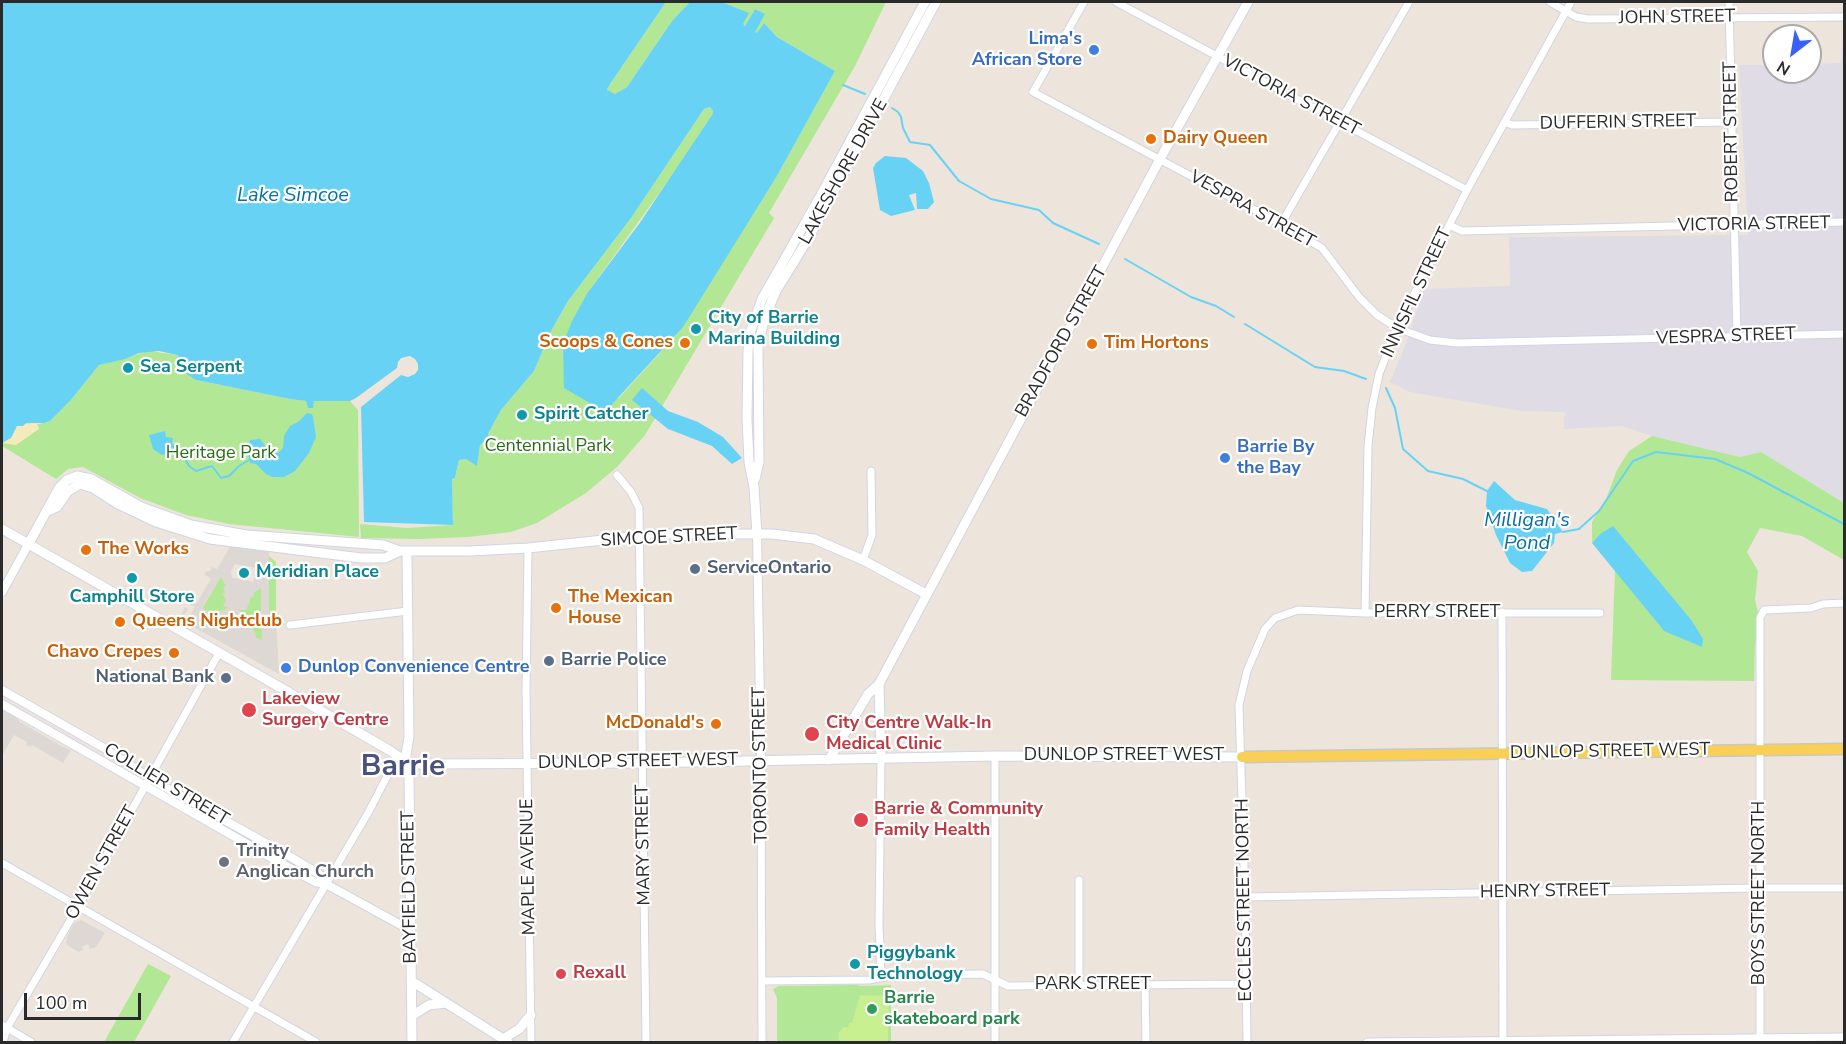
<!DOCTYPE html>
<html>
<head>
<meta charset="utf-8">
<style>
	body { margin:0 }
	#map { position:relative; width:1846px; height:1044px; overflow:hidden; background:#ede5db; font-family:"Nunito Sans",sans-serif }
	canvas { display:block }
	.frame { position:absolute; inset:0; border:3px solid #2a2a2a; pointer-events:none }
	.north { position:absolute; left:1762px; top:24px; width:60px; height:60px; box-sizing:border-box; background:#fff; border:2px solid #aaa; border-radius:50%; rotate:211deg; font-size:16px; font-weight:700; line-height:24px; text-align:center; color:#2a2a2a }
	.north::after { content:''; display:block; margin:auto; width:21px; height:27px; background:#3760ff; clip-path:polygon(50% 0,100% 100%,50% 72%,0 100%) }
	.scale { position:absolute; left:24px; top:993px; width:117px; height:27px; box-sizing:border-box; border:3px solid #2a2a2a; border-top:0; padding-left:8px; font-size:18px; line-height:21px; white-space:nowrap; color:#2a2a2a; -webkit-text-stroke:4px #fff; paint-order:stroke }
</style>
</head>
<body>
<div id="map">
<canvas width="1846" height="1044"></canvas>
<div class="frame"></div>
<div class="north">N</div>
<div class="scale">100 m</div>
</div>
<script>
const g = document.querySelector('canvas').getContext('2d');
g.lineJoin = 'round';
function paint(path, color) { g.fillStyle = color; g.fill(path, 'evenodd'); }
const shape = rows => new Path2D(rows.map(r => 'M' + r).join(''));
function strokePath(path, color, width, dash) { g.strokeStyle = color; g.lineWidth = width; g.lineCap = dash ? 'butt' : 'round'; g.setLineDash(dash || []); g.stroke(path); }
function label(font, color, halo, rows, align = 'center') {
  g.font = font + ' "Nunito Sans",sans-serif'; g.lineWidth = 4.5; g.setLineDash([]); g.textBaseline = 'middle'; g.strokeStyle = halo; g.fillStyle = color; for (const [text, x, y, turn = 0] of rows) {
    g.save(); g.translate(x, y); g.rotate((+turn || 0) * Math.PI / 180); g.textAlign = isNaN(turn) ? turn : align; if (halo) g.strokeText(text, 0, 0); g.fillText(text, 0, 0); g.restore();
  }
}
paint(shape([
	[1844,24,1844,503,1761,452,1740,457,1652,436,1621,426,1564,429,1565,412,1522,411,1410,392,1390,382,1405,346,1424,289,1510,286,1509,237,1748,235,1739,65,1774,65,1774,72,1810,72,1810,64,1841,63]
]), '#dfdce5');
paint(shape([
	[666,2,690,2,672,21,627,87,615,94,611,93,607,90,610,84],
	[722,2,886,2,855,66,769,213,774,218,645,435,617,467,586,493,537,523,511,532,468,537,419,539,361,538,360,524,407,528,453,525,452,479,455,478,459,460,466,459,477,465,480,445,490,438,488,434,501,410,534,371,551,331,568,301,631,218,704,109,710,107,713,111,712,115,675,171,588,292,618,399,676,335,777,176,835,71,777,37,764,23,757,34,754,32,764,14,755,9,745,26,742,24,748,13],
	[149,351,177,355,196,380,290,399,306,401,308,407,314,401,350,401,358,410,359,537,229,524,186,515,140,498,83,467,68,469,56,479,2,446,2,443,6,441,26,423,39,424,50,421,70,401,99,365],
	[1652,436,1740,457,1761,452,1844,503,1844,560,1802,536,1760,528,1747,552,1758,571,1755,600,1760,621,1755,645,1754,681,1611,680,1615,570,1664,631,1600,534,1592,543,1592,522,1606,499,1617,470,1629,451],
	[269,556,276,562,276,616,274,616,274,624,271,624,269,619],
	[221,576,226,586,225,593,223,594,231,608,213,615,202,609],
	[261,588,262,641,255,637,255,634,238,609,246,608,252,593],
	[148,964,171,976,134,1042,104,1042],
	[857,985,861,986,891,985,891,1042,777,1042,777,998,773,989,779,986]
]), '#b2e795');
paint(shape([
	[37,423,39,429,16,445,2,443,15,427,22,424]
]), '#f4eabc');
paint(shape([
	[860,995,889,996,888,1042,840,1042,838,1038,839,1032,844,1027,848,1027,849,1023,852,1023]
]), '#c8ef90');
paint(shape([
	[231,545,269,551,269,619,273,624,274,616,276,616,279,674,179,619,185,607,188,609,182,619,186,622,195,607,188,603,189,600,196,604,211,579,205,575,206,571,210,571,212,567,217,569],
	[235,564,256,568,255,576,253,582,243,579,232,578,231,571],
	[221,577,226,586,223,587,225,593,223,594,226,599,223,606,228,608,213,614,202,608],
	[261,588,262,640,255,637,256,634,239,610,246,610,250,602,249,598,254,596,253,593],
	[2,709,17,718,20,722,63,747,71,750,63,763,32,745,31,747,26,745,27,742,14,735,2,756],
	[81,920,105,933,96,947,90,949,88,944,82,946,83,950,78,952,66,944,67,937,74,923]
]), '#ddd8d3');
paint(shape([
	[2,2,666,2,610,84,607,90,615,94,627,87,672,21,690,2,722,2,749,13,743,24,745,26,755,9,765,14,755,32,757,33,764,23,777,37,835,71,777,176,683,327,605,412,564,388,563,344,572,321,588,292,639,224,712,115,713,111,710,107,704,109,631,218,568,301,551,331,534,371,501,410,488,434,490,438,480,445,477,466,466,459,459,460,455,478,452,479,453,525,364,522,361,407,401,375,408,377,415,374,418,370,418,364,415,359,410,356,401,358,398,362,397,368,356,398,350,401,314,401,313,408,308,408,306,401,290,399,196,380,187,374,182,360,177,355,159,351,139,353,125,359,99,365,70,401,50,421,44,423,26,423,23,426,17,426,11,438,2,443],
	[885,156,906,158,923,171,929,183,934,202,928,209,917,209,916,193,909,195,915,210,891,216,880,210,873,168,876,163],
	[642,388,668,411,698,422,723,437,742,458,732,464,712,446,668,429,632,400],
	[307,413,312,414,313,417,316,437,309,453,295,471,284,477,273,477,266,474,256,464,250,463,247,450,250,440,260,439,270,453,278,453,283,448,284,436,290,426,298,422],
	[165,431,166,437,173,438,172,443,184,454,185,459,176,453,162,455,153,449,149,435],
	[1494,481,1515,500,1547,509,1563,532,1555,534,1554,543,1532,571,1522,572,1510,563,1496,535,1486,506,1487,491],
	[1613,526,1692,621,1703,639,1702,647,1664,631,1592,543,1600,534]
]), '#68d2f5');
strokePath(shape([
	[843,85,865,94],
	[892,108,898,112,901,117,903,128,910,142,930,145,959,181,991,199,1039,210,1053,223,1099,244],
	[1125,259,1191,297,1216,306,1234,317],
	[1245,324,1315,367,1344,371,1366,379],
	[1386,388,1395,408,1403,449,1428,471,1463,479,1487,491],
	[185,459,189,466,196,471,212,466,221,478,229,476,239,466,249,460],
	[1563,532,1579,529,1599,511,1633,461,1656,452,1715,459,1746,472,1844,524]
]), '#68d2f5', 2);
const minor = shape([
	[1084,2,1033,92,1281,224,1322,248,1359,297,1377,315,1397,328,1430,340,1457,343,1844,334],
	[1116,2,1467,190],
	[1550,2,1576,17,1588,19,1844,17],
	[1729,2,1737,335],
	[1505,122,1512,125,1733,122],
	[1281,224,1409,2],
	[1449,225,1462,231,1844,222],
	[617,475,631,492,639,508,646,1042],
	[528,548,526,690,531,1042],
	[863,560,872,535,871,471],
	[1502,612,1503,1041],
	[1365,613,1368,446,1372,408,1379,374,1397,328,1467,190,1571,2],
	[290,625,408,611],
	[881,759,879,924,881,976],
	[761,761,762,1042],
	[2,863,316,1042],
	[1079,880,1079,984],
	[1245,897,1759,888,1844,888],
	[762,981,869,980,896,975,983,974,1008,986,1247,984],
	[1145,984,1146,1042],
	[2,1025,31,1042],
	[1760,1038,1760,618,1764,610,1811,608,1823,604,1844,603],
	[3,1042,7,1028,78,907,219,653],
	[233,1042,368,813,392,767,405,761],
	[995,1042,995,756],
	[1247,1042,1245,897,1239,705,1247,671,1265,629,1275,618,1298,610,1365,613,1600,613],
	[1367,1042,1844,1037]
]);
const tertiary = shape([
	[757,534,761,761],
	[2,592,28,545],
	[2,690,104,748,156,782,289,856,319,874,326,884],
	[2,704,284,865,315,882,326,884,410,930]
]);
const secondary = shape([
	[755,479,759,462,758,345,765,317,776,291,808,239,936,2],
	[48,511,57,507,68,491,80,484,93,488,118,504,156,522,210,539,361,558,385,558,400,551],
	[2,529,283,689,389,750,405,761,418,764,644,763,995,756,1242,757],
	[757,534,754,487,749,462,747,419,748,351,751,330,762,299,821,195,925,2],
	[28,545,59,488,67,480,77,476,91,479,141,507,191,525,246,535,383,545,400,551,470,551,528,548,660,534,772,534,814,539,863,560,926,594],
	[407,552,409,737,405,761,409,774,412,1042],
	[879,684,881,759],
	[829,760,868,694,879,684,1160,159,1248,2],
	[413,982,508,1042],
	[413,1015,429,1005,446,1003],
	[503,1039,519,1029,531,1015]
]);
const primary = shape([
	[1242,757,1844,749]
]);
strokePath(minor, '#d0d5e4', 9);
strokePath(tertiary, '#d0d5e4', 10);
strokePath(secondary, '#d0d5e4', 11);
strokePath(primary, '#c8c8c8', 13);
strokePath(minor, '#fff', 7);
strokePath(tertiary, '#fff', 8);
strokePath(secondary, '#fff', 9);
strokePath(primary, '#f9cf55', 10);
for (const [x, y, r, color] of [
	[1094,50,6,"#3f7fe0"],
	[1151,139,6,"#e8710a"],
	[696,329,6,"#0f9aa8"],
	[685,343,6,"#e8710a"],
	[1092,344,6,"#e8710a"],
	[128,368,6,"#0f9aa8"],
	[522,415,6,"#0f9aa8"],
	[1225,458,6,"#3f7fe0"],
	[86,550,6,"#e8710a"],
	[695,569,6,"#5c6f8a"],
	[244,573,6,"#0f9aa8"],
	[132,578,6,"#0f9aa8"],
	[556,608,6,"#e8710a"],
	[120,622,6,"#e8710a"],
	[174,653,6,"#e8710a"],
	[549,661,6,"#5c6f8a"],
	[286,668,6,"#3f7fe0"],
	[226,678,6,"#5c6f8a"],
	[249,710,8,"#e0444e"],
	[716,724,6,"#e8710a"],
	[812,734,8,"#e0444e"],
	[861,820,8,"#e0444e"],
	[224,862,6,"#6b7280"],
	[855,964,6,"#0f9aa8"],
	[561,974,6,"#e0444e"],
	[872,1009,6,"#2e9e5b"]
]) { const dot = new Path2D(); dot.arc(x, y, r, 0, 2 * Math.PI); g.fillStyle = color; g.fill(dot); strokePath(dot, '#fff', 2); }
label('18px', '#2a2a2a', '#fff', [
	["JOHN STREET",1677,18,-1],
	["VICTORIA STREET",1291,96,28],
	["DUFFERIN STREET",1618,123,-1],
	["ROBERT STREET",1732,132,-91],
	["LAKESHORE DRIVE",844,172,-61],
	["VESPRA STREET",1252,210,29],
	["VICTORIA STREET",1754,225,-1],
	["INNISFIL STREET",1417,293,-65],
	["VESPRA STREET",1726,337,-2],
	["BRADFORD STREET",1062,342,-61],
	["SIMCOE STREET",669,538,-3],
	["PERRY STREET",1437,613],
	["DUNLOP STREET WEST",1610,752,-1],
	["DUNLOP STREET WEST",1124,756],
	["DUNLOP STREET WEST",638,762,-1],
	["TORONTO STREET",761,765,-91],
	["COLLIER STREET",166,785,31],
	["MARY STREET",644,845,-91],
	["OWEN STREET",102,863,-61],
	["MAPLE AVENUE",529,867,-91],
	["BAYFIELD STREET",410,887,-91],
	["HENRY STREET",1545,892,-1],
	["BOYS STREET NORTH",1760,893,-90],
	["ECCLES STREET NORTH",1245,900,-91],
	["PARK STREET",1093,985]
]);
label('bold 18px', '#366cbe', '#fff', [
	["Lima's",1082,40,"right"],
	["African Store",1082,61,"right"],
	["Barrie By",1237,448],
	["the Bay",1237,469],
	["Dunlop Convenience Centre",298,668]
], 'left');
label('bold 18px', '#c56008', '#fff', [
	["Dairy Queen",1163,139],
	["Scoops & Cones",673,343,"right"],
	["Tim Hortons",1104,344],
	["The Works",98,550],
	["The Mexican",568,598],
	["House",568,619],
	["Queens Nightclub",132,622],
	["Chavo Crepes",162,653,"right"],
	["McDonald's",704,724,"right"]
], 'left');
label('bold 18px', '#0d838f', '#fff', [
	["City of Barrie",708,319],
	["Marina Building",708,340],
	["Sea Serpent",140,368],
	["Spirit Catcher",534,415],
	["Meridian Place",256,573],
	["Camphill Store",132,598,"center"],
	["Piggybank",867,954],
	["Technology",867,975]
], 'left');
label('18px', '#296c16', '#fff', [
	["Centennial Park",548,447],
	["Heritage Park",221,454]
]);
label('bold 18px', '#4e5e75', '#fff', [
	["ServiceOntario",707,569],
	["Barrie Police",561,661],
	["National Bank",214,678,"right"]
], 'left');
label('bold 18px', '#be3a42', '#fff', [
	["Lakeview",262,700],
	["Surgery Centre",262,721],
	["City Centre Walk-In",826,724],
	["Medical Clinic",826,745],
	["Barrie & Community",874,810],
	["Family Health",874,831],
	["Rexall",573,974]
], 'left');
label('bold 18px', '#5b616d', '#fff', [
	["Trinity",236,852],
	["Anglican Church",236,873]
], 'left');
label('bold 18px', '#27864d', '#fff', [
	["Barrie",884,999],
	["skateboard park",884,1020]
], 'left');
label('italic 20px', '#0670a3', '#fff', [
	["Lake Simcoe",293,196],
	["Milligan's",1527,521],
	["Pond",1527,544]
]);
label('bold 30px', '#48527e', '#fff', [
	["Barrie",403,768]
]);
</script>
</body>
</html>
